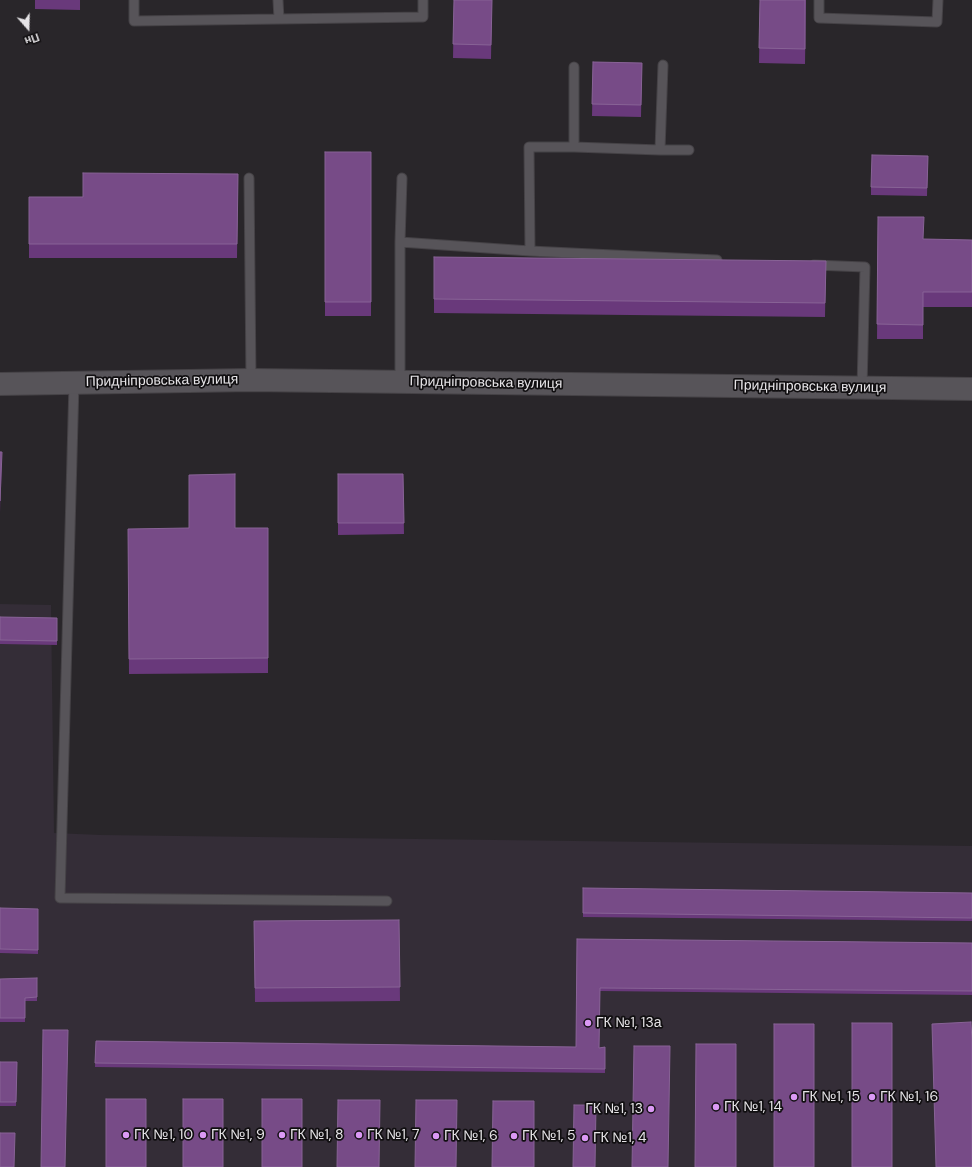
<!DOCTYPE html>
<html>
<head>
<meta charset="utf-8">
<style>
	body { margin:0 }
	#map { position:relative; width:972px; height:1167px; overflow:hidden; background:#29262a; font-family:"DM Sans",sans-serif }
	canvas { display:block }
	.north { position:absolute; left:8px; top:8px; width:40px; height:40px; -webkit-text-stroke:3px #110f11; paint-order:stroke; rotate:160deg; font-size:11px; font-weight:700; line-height:16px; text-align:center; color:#e6e4e7 }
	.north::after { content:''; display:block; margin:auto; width:14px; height:18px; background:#e6e4e7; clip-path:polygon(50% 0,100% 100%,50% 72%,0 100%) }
</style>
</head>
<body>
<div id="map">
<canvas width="972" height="1167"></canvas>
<div class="north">Пн</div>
</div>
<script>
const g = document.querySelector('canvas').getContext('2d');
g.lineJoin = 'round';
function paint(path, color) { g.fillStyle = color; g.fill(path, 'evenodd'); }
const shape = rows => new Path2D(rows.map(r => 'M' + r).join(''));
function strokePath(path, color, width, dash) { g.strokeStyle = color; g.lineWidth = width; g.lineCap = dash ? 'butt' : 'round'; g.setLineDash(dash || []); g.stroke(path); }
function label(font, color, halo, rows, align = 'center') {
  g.font = font + ' "DM Sans",sans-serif'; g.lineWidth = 3.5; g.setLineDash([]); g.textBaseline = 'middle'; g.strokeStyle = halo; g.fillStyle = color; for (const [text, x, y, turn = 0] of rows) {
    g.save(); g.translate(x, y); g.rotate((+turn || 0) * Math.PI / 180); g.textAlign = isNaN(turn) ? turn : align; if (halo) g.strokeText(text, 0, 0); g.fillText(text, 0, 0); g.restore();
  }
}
paint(shape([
	[0,604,51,605,54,833,101,835,972,846,972,1167,0,1167]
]), '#342d37');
const service = shape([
	[134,0,134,21,423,17,423,0],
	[278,0,279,19],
	[819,0,819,18,937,22,938,0],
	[574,67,574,147,660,150,663,65],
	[574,147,529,147,530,251,717,260],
	[660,150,689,150],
	[249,178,251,380],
	[400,242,402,178],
	[814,265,865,267,862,388],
	[400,382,400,242,530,251],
	[74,383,60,898,387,901]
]);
const tertiary = shape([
	[0,384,251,380,972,389]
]);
strokePath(service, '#454246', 11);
strokePath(tertiary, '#454246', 24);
strokePath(service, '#575459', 9);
strokePath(tertiary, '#575459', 22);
paint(shape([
	[35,0,80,0,80,10,35,9],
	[454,0,492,0,491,59,453,58],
	[760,0,806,0,805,64,759,63],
	[593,62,642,63,641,117,592,116],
	[325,152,371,152,371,316,325,316],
	[928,156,927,196,871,195,871,187],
	[238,174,237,258,29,258,29,197,83,197],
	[878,217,923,239,972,240,972,307,923,307,923,339,877,339],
	[434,257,826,261,825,317,434,313],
	[338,474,403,474,404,534,338,535],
	[268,528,268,673,129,674,128,529],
	[0,617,57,618,57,645,0,644],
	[583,888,972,893,972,921,583,917],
	[0,908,38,909,38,954,0,953],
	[399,920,400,1001,255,1002,254,921],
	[577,939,972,943,972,995,600,991,599,1048,605,1047,605,1073,95,1067,96,1041,576,1047],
	[37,978,37,1001,25,1001,25,1022,0,1022,0,979],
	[0,1062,17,1062,16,1106,0,1106]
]), '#69397b');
paint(shape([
	[2,452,2,464,0,513,0,501]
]), '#4a2a56');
const building = shape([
	[454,0,492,0,491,45,453,44,454,0],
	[760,0,805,0,805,49,759,48,760,0],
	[593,62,642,63,641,105,592,104,593,62],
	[325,152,371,152,371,302,325,302,325,152],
	[872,155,928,156,927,188,871,187,872,155],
	[83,173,238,174,237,244,29,244,29,197,83,197,83,173],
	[878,217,924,217,923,239,972,240,972,292,923,292,923,325,877,324,878,217],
	[434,257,826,261,825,303,434,299,434,257],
	[0,452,2,452,0,501,0,452],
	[235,474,235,528,268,528,268,658,129,659,128,529,189,528,189,475,235,474],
	[338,474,403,474,404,523,338,523,338,474],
	[0,617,57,618,57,641,0,640,0,617],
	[583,888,972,893,972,918,583,913,583,888],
	[0,908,38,909,38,950,0,949,0,908],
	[399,920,400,987,255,988,254,921,399,920],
	[577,939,972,943,972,991,600,988,599,1048,605,1047,605,1069,95,1063,96,1041,576,1047,577,939],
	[37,978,37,997,25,998,25,1018,0,1018,0,979,37,978],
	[971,1022,972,1042,972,1167,936,1167,932,1024,971,1022],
	[852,1023,892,1023,892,1167,852,1167,852,1023],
	[774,1024,814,1024,814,1167,774,1167,774,1024],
	[43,1030,68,1030,65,1167,41,1167,43,1030],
	[696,1044,736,1044,736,1167,695,1167,696,1044],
	[634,1046,670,1046,668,1167,632,1167,634,1046],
	[0,1062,17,1062,16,1102,0,1102,0,1062],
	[106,1099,146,1099,146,1167,106,1167,106,1099],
	[183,1099,223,1099,223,1167,183,1167,183,1099],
	[262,1099,302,1099,302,1167,262,1167,262,1099],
	[338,1100,380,1100,379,1167,337,1167,338,1100],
	[416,1100,457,1100,456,1167,415,1167,416,1100],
	[493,1101,534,1101,534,1167,492,1167,493,1101],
	[574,1105,596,1105,595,1167,573,1167,574,1105],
	[0,1133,15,1133,14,1167,0,1167,0,1133]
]);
paint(building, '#774b87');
strokePath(building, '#886396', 1);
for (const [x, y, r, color] of [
	[588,1023,4,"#db99f5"],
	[794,1097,4,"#db99f5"],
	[872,1097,4,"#db99f5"],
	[716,1107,4,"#db99f5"],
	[651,1109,4,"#db99f5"],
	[126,1135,4,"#db99f5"],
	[203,1135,4,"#db99f5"],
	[282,1135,4,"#db99f5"],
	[359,1135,4,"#db99f5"],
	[436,1136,4,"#db99f5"],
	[514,1136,4,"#db99f5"],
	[585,1138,4,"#db99f5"]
]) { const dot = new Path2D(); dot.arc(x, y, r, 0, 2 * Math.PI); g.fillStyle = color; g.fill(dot); strokePath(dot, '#110f11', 1.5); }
label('14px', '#e6e4e7', '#110f11', [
	["Придніпровська вулиця",162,381,-1],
	["Придніпровська вулиця",486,383,1],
	["Придніпровська вулиця",810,387,1]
]);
label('14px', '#e6e4e7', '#110f11', [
	["ГК №1, 13а",596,1023],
	["ГК №1, 15",802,1097],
	["ГК №1, 16",880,1097],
	["ГК №1, 14",724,1107],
	["ГК №1, 13",643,1109,"right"],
	["ГК №1, 10",134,1135],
	["ГК №1, 9",211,1135],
	["ГК №1, 8",290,1135],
	["ГК №1, 7",367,1135],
	["ГК №1, 6",444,1136],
	["ГК №1, 5",522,1136],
	["ГК №1, 4",593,1138]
], 'left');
</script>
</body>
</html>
